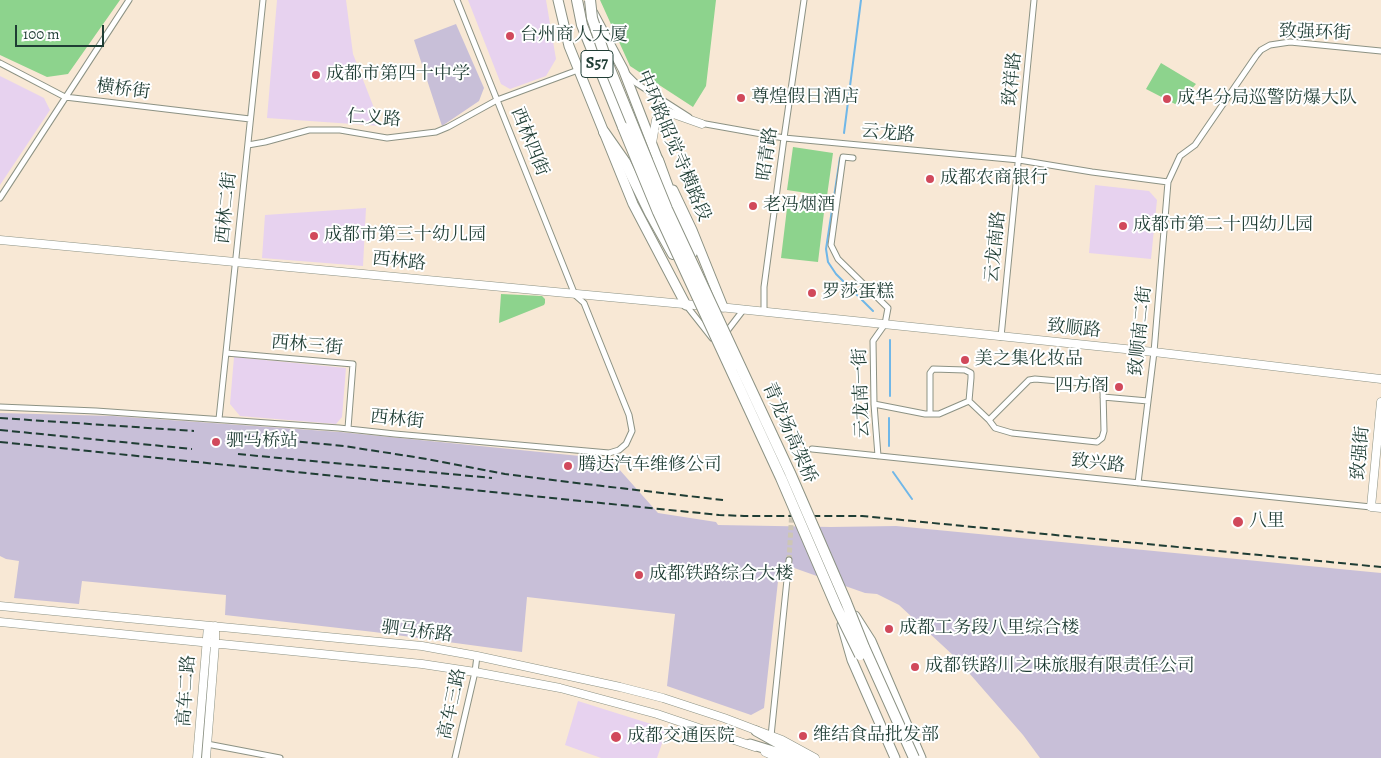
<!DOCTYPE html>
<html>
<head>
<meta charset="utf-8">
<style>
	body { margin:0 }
	#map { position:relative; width:1381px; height:758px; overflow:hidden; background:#f8e8d5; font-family:Alegreya,serif }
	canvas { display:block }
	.scale { position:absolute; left:15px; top:25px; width:89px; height:22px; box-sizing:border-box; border:2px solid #1f3d34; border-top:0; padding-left:6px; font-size:15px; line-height:18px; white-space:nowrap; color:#1f3d34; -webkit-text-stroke:4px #fff; paint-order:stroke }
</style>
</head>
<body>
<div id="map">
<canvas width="1381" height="758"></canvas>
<div class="scale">100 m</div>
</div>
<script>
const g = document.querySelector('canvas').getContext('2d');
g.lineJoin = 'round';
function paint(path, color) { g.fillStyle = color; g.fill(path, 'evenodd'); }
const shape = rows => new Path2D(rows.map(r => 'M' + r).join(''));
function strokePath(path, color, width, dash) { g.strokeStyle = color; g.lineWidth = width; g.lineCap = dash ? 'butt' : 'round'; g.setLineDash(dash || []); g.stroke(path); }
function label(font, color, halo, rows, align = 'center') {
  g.font = font + ' Alegreya,"Noto Serif SC",serif'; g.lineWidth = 4; g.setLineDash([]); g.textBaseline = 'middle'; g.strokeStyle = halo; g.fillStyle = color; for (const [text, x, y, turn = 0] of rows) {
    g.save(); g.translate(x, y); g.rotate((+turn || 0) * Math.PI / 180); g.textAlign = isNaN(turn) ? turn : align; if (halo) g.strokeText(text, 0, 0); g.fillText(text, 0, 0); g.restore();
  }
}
paint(shape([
	[277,0,346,0,353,54,381,126,267,118],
	[468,0,546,0,556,59,546,76,510,89,501,84],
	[0,76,44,98,50,110,0,185],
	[1095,185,1149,191,1157,200,1151,259,1089,253],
	[366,208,363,266,262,258,265,215],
	[234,357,346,368,342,417,336,424,240,416,230,404],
	[578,701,667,729,657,758,601,758,565,745]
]), '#e7d2ef');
paint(shape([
	[456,24,484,88,479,101,442,126,414,40],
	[0,413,113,416,340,432,610,459,658,513,716,522,718,525,831,527,896,526,1381,573,1381,758,1040,758,1023,735,956,658,899,605,877,594,865,593,780,563,764,708,751,715,667,686,675,614,527,597,522,652,374,632,225,615,226,595,82,581,79,604,14,598,19,561,6,559,0,556]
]), '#c8bfd8');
paint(shape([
	[0,0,120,0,68,74,47,77,0,55],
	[600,0,716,0,706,86,693,107,630,66],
	[1161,63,1196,84,1177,105,1146,89],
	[793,147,833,153,827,196,787,190],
	[788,200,825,204,818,262,781,258],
	[501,294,542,296,545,299,545,303,544,305,499,323]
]), '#8dd38d');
strokePath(shape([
	[844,133,861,0],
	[840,158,826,249,828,262,836,274,873,311],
	[890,340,890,396],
	[889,418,889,446],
	[893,472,912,499]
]), '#70b7e8', 2);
strokePath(shape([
	[789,560,792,509]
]), '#cdc6b5', 5, [5, 2.5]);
const street = shape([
	[0,63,65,97,250,119],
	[626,73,636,83,689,117],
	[700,123,784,138,1019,160,1092,172,1168,182],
	[248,145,265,142,309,130,340,130,387,138,436,132,448,127,497,100,578,70],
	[853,158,843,157,831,245,838,259,888,308,885,324,873,341,874,404,878,456],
	[0,198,129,0],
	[686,305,712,338],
	[764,312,764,287,784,138,804,0],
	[724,335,744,309],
	[1001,337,1034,0],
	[226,353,353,364,348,428],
	[1103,397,1148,401],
	[874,404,925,414,939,414,969,401,989,420,995,428,1012,433,1097,442,1102,438,1104,431,1103,392,1101,388,1093,384,1035,379,1029,380,989,420],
	[0,407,96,411,339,428,395,434,609,453,619,450,626,444,632,431,629,415,584,303,575,295,457,0],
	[930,414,930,373,933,369,965,370,971,373,971,378,969,401],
	[219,419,263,0],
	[812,449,1371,507],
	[1138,483,1154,352,1168,182,1180,156,1195,145,1256,56,1261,50,1270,45,1290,42,1381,51],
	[771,736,789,560],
	[207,744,280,758],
	[455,758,475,672,477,656]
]);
const secondary = shape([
	[652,143,656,120,660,115,664,113,668,112,702,124],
	[0,240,705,306],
	[719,307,1154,352,1381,379],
	[1381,402,1371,507,1381,508],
	[0,606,422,646,477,656,620,687,663,698,724,718,782,740,815,758],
	[0,622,422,664,475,672,560,688,657,714,755,747],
	[765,752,778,758],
	[197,758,208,626],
	[206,758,215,644,215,626]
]);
const primary = shape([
	[558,0,569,46,633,204,686,305],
	[593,13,623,69,660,165],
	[673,190,692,230,723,307],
	[855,616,871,641,921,758],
	[842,625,852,660,895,758],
	[756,731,804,758],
	[750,744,776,752,790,758]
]);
const highway = shape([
	[577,0,582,25,623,127],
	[604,132,625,162,650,213,673,254],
	[658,160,692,253]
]);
strokePath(street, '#8c9284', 7);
strokePath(secondary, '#8c9284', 9);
strokePath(primary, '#8c9284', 11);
strokePath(highway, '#8c9284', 12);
strokePath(street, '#fff', 5);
strokePath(secondary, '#fff', 8);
strokePath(primary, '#fff', 9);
strokePath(highway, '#fff', 10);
strokePath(shape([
	[0,418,194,431],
	[0,430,192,449],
	[240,436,344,446,427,459,505,474,585,484,723,500],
	[0,442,719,515,744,516,862,516,1381,567],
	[238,454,492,478]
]), '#1f3d34', 2, [8, 4]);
const highwayBridge = shape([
	[590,0,592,18,607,62,667,209,790,473,846,602,864,647,914,758],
	[623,127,658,212,781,478,837,608,860,655]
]);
strokePath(highwayBridge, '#8c9284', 12, []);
strokePath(highwayBridge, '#fff', 10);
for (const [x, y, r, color] of [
	[510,36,5,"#d1495b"],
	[316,75,5,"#d1495b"],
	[741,98,5,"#d1495b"],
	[1167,99,5,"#d1495b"],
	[930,179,5,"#d1495b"],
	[753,206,5,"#d1495b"],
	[1123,226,5,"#d1495b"],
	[314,236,5,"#d1495b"],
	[812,293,5,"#d1495b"],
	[965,360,5,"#d1495b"],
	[1119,387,5,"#d1495b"],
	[216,442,5,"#d1495b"],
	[568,466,5,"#d1495b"],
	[1238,522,6,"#d1495b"],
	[639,575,5,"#d1495b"],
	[889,629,5,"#d1495b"],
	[915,667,5,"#d1495b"],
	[803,736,5,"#d1495b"],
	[616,737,6,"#d1495b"]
]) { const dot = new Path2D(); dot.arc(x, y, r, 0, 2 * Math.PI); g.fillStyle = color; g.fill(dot); strokePath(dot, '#fff', 2); }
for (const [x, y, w] of [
	[597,64,32]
]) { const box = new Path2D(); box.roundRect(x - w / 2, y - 13.5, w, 27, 4); g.fillStyle = '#fff'; g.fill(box); strokePath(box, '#1f3d34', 1); }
label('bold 16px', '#1f3d34', null, [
	["S57",597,64]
]);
label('18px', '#1f3d34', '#fff', [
	["致强环街",1315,33,2],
	["致祥路",1013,79,-84],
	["横桥街",123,90,7],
	["仁义路",374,119,4],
	["云龙路",888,134,5],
	["西林四街",529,142,68],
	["中环路昭觉寺横路段",673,146,67],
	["昭青路",768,154,-82],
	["西林二街",227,208,-84],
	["云龙南路",996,247,-84],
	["西林路",399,262,6],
	["致顺路",1074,329,6],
	["致顺南二街",1141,331,-84],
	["西林三街",307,346,5],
	["云龙南一街",862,393,-92],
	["西林街",397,420,6],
	["青龙场高架桥",789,433,66],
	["致强街",1361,453,-85],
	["致兴路",1098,464,6],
	["驷马桥路",417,632,7],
	["高车二路",187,691,-86],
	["高车三路",453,704,-78]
]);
label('18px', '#1f3d34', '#fff', [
	["台州商人大厦",520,36],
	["成都市第四十中学",326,75],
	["尊煌假日酒店",751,98],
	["成华分局巡警防爆大队",1177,99],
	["成都农商银行",940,179],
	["老冯烟酒",763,206],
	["成都市第二十四幼儿园",1133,226],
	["成都市第三十幼儿园",324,236],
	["罗莎蛋糕",822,293],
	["美之集化妆品",975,360],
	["四方阁",1109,387,"right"],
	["驷马桥站",226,442],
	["腾达汽车维修公司",578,466],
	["八里",1249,522],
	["成都铁路综合大楼",649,575],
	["成都工务段八里综合楼",899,629],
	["成都铁路川之味旅服有限责任公司",925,667],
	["维结食品批发部",813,736],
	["成都交通医院",627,737]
], 'left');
</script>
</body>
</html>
